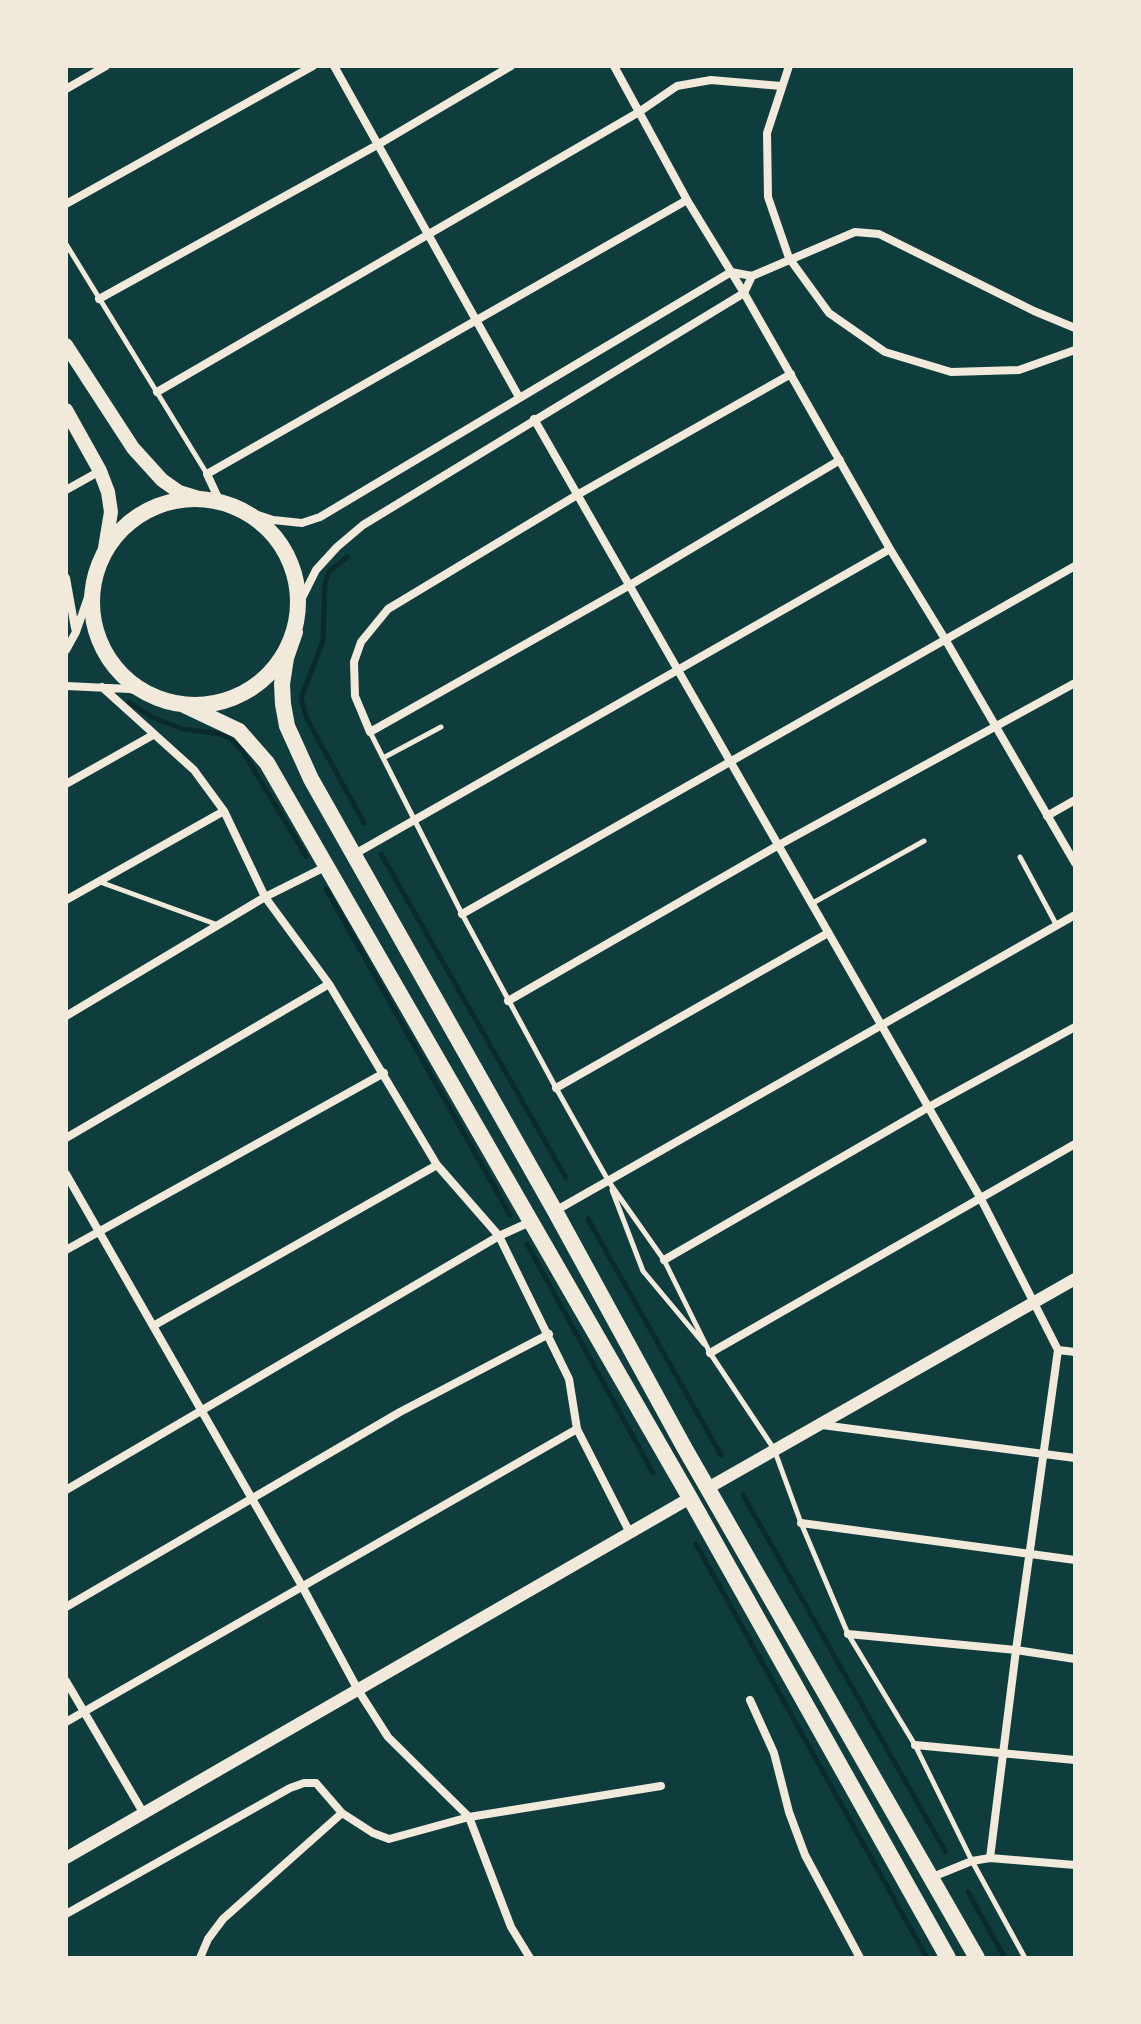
<!DOCTYPE html>
<html>
<head>
<meta charset="utf-8">
<style>
	body { margin:0 }
	#map { position:relative; width:1141px; height:2024px; overflow:hidden; background:#0f3d3e; font-family:"Work Sans",sans-serif }
	canvas { display:block }
	.frame { position:absolute; inset:0; border:68px solid #f1e9da; pointer-events:none }
</style>
</head>
<body>
<div id="map">
<canvas width="1141" height="2024"></canvas>
<div class="frame"></div>
</div>
<script>
const g = document.querySelector('canvas').getContext('2d');
g.lineJoin = 'round';
const shape = rows => new Path2D(rows.map(r => 'M' + r).join(''));
function strokePath(path, color, width, dash) { g.strokeStyle = color; g.lineWidth = width; g.lineCap = dash ? 'butt' : 'round'; g.setLineDash(dash || []); g.stroke(path); }
strokePath(shape([
	[347,557,329,572,325,584,323,641,301,698,307,719,364,823],
	[129,702,152,717,182,729,216,733,230,738,242,750,306,856],
	[381,854,566,1178],
	[326,889,510,1215],
	[588,1219,721,1455],
	[527,1244,653,1473],
	[743,1495,945,1851],
	[696,1544,927,1958],
	[968,1892,1005,1958]
]), '#0a2a2b', 5);
strokePath(shape([
	[66,244,207,474],
	[370,732,462,914,556,1088,609,1182,664,1260,710,1353,774,1449,801,1523,848,1634,915,1745,972,1861,1025,1958],
	[383,758,441,727],
	[1020,857,1057,926],
	[100,882,218,925],
	[811,904,924,841],
	[612,1190,643,1271,704,1344]
]), '#f1e9da', 5);
strokePath(shape([
	[334,66,519,397],
	[614,66,687,200,744,293,890,549,945,639,1075,863],
	[789,66,767,133,768,197,789,258,829,313,885,352,951,372,1019,370,1075,350],
	[66,89,106,66],
	[66,204,313,66],
	[99,299,379,144,511,66],
	[791,374,577,495,388,609,361,642,354,662,355,696,370,732,630,585,840,460],
	[157,392,639,112,677,86,711,80,781,86],
	[534,419,981,1199,1058,1350,1075,1352],
	[66,490,100,471],
	[220,502,207,474,687,200],
	[243,510,273,520,302,523,320,517,731,272,752,276,855,232,879,234,1034,311,1075,328],
	[66,578,75,628],
	[299,604,316,570,337,547,363,525,744,293,752,276],
	[66,650,76,632,94,580],
	[66,686,130,689,149,695],
	[102,687,194,770,224,811,265,897,329,984,437,1165,499,1236,569,1379,577,1429,630,1533],
	[66,784,153,735],
	[1047,816,1075,800],
	[353,855,890,549],
	[66,900,224,811],
	[462,914,1075,566],
	[508,1001,777,846,1075,683],
	[66,1016,265,897,327,866],
	[556,1088,828,933],
	[66,1138,329,984],
	[66,1174,302,1586,358,1690,388,1737,469,1817,511,1927,530,1958],
	[555,1211,1075,915],
	[66,1250,384,1073],
	[664,1260,927,1108,1075,1027],
	[153,1326,437,1165],
	[710,1353,1075,1144],
	[822,1425,1075,1458],
	[66,1490,499,1236,530,1222],
	[801,1523,1075,1560],
	[66,1607,400,1412,549,1334],
	[848,1634,1016,1650,1075,1659],
	[66,1681,144,1814],
	[750,1700,774,1753,789,1812,805,1855,860,1958],
	[66,1722,577,1429],
	[915,1745,1075,1760],
	[990,1858,1016,1650,1058,1350],
	[930,1878,972,1861,990,1858,1075,1865],
	[66,1914,290,1788,304,1783,316,1783,342,1813,373,1833,389,1839,469,1817,661,1786],
	[200,1958,208,1939,223,1919,342,1813]
]), '#f1e9da', 8);
strokePath(shape([
	[708,1488,1075,1279],
	[66,1858,690,1498]
]), '#f1e9da', 12);
strokePath(shape([
	[66,345,133,448,162,480,179,492,202,499],
	[66,410,100,471,108,492,111,512,104,554]
]), '#f1e9da', 14);
strokePath(shape([
	'92 602a103 103 0 1 1 206 0a103 103 0 1 1-206 0Z',
	[295,632,286,658,282,684,283,704,287,726,311,779,555,1211,684,1447,977,1958],
	[182,704,239,731,267,763,690,1498,948,1958]
]), '#f1e9da', 16);
</script>
</body>
</html>
